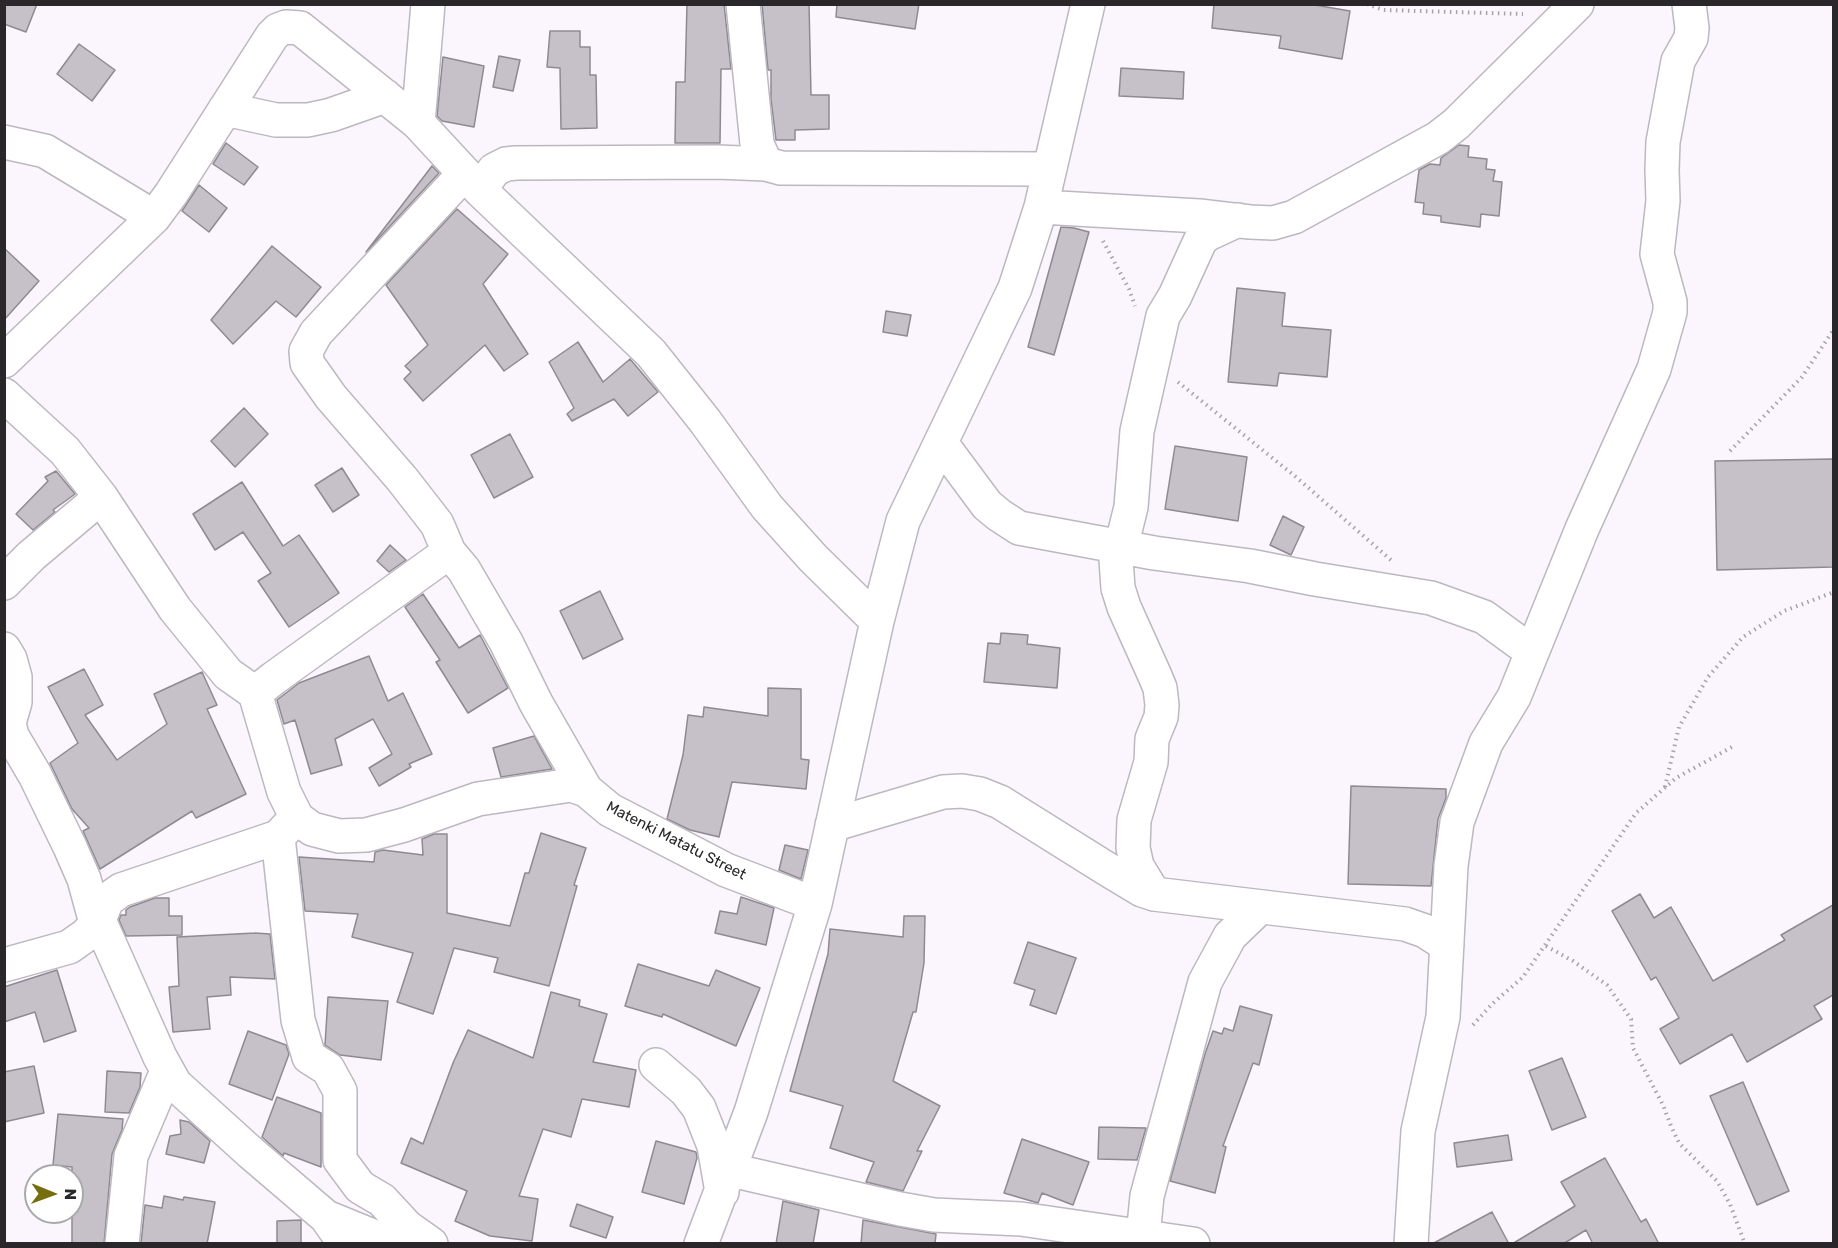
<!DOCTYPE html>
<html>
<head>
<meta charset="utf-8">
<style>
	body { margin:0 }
	#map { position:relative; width:1838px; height:1248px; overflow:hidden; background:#fbf6fe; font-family:Rubik,sans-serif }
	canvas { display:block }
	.frame { position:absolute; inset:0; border:6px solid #29272a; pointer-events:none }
	.north { position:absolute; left:24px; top:1164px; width:60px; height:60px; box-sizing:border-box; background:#fff; border:2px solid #a9a9aa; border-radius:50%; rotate:91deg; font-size:16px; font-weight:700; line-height:24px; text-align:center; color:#29272a }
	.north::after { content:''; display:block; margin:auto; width:21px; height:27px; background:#766e0c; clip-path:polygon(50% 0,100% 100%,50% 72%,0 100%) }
</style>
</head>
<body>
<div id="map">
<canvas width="1838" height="1248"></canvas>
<div class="frame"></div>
<div class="north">N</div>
</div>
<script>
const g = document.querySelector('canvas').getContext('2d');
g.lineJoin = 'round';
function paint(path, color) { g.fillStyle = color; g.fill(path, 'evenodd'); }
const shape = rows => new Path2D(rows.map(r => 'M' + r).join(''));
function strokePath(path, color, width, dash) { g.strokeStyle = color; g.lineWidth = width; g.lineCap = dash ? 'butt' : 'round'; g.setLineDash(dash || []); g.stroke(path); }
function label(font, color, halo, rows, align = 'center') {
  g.font = font + ' Rubik,sans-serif'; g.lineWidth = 4.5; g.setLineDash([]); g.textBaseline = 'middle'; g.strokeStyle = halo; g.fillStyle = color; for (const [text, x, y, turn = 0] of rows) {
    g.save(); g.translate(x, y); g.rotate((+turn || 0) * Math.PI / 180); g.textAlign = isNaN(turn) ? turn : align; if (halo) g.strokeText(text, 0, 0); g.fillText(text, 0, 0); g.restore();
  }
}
const building = shape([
	[4,4,37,4,26,32,4,24,4,4],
	[687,4,724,4,731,69,721,69,720,143,675,143,676,82,685,82,687,4],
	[762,4,809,4,811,95,829,95,829,129,795,130,795,140,776,140,771,99,771,70,768,70,762,4],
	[837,4,919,4,915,29,836,17,837,4],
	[1214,4,1309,4,1350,11,1342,59,1279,48,1281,36,1212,28,1214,4],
	[550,31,580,31,580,47,590,47,590,75,596,75,597,128,561,129,560,68,547,67,550,31],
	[79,44,115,70,92,101,57,74,79,44],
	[499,56,520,60,513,91,493,87,499,56],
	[443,57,484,66,474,127,442,121,437,116,443,57],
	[1121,68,1184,72,1183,99,1119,96,1121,68],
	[226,143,258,167,244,185,213,164,226,143],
	[1459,145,1469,146,1468,157,1487,159,1486,169,1495,170,1493,181,1502,182,1499,216,1481,214,1480,227,1441,222,1441,216,1423,214,1424,203,1415,202,1419,170,1430,164,1440,165,1441,158,1459,145],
	[432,166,439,173,366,252,432,166],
	[199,185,227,208,209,232,182,211,199,185],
	[457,209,508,254,483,284,528,354,504,371,485,345,423,401,404,379,411,372,405,366,428,345,386,285,457,209],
	[1061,227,1074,228,1089,232,1054,355,1028,347,1061,227],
	[272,246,321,287,296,317,276,301,233,344,211,320,272,246],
	[4,248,39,281,4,320,4,248],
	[1237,288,1285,293,1282,326,1331,330,1327,377,1279,373,1277,386,1228,382,1237,288],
	[886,311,911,315,907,336,883,332,886,311],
	[578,342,603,382,630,359,658,392,628,416,614,399,572,421,567,414,574,408,549,362,578,342],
	[244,408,268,434,235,467,211,441,244,408],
	[510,434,533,477,494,498,471,455,510,434],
	[1175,446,1247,457,1238,521,1165,509,1175,446],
	[1833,459,1833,567,1717,570,1715,461,1833,459],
	[342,468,359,495,333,512,315,485,342,468],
	[56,471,75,494,53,510,55,512,33,530,16,514,48,481,45,477,56,471],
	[242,482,283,546,299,535,339,593,289,627,258,581,271,573,243,532,215,550,193,514,242,482],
	[1283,516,1304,527,1291,555,1270,545,1283,516],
	[390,545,406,560,389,572,377,561,390,545],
	[600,591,623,639,583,659,560,611,600,591],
	[423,594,459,648,480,635,508,688,468,713,436,662,440,660,405,607,423,594],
	[1001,633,1028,635,1027,644,1060,648,1057,688,984,682,988,643,1000,644,1001,633],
	[369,656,388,701,403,693,432,754,409,764,411,767,379,786,369,768,392,754,373,719,335,739,342,765,311,774,295,720,284,724,277,700,299,683,369,656],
	[84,669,103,705,85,715,117,760,167,724,154,694,202,672,217,705,207,709,246,794,196,818,192,811,100,869,83,831,89,828,72,809,50,763,78,743,48,687,84,669],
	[768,688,801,689,801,759,809,760,806,789,732,782,719,837,690,830,667,819,683,755,688,715,703,717,704,707,768,716,768,688],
	[534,736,552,769,501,777,493,748,534,736],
	[1351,786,1446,789,1446,798,1438,819,1431,886,1348,884,1351,786],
	[541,833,586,848,574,885,577,886,549,986,494,972,498,958,454,948,433,1014,397,1002,413,953,352,937,358,914,305,911,299,857,374,862,375,852,383,850,423,855,422,839,434,834,447,834,447,913,510,926,525,873,529,873,541,833],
	[785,845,808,850,801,879,779,870,785,845],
	[1640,894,1654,918,1671,907,1713,981,1785,940,1781,935,1833,905,1833,995,1814,1006,1822,1019,1747,1062,1732,1034,1680,1064,1660,1029,1679,1018,1656,977,1651,980,1612,911,1640,894],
	[741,897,774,908,766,945,715,933,720,911,737,914,741,897],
	[155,898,169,898,169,916,182,916,182,935,126,936,119,920,121,915,126,915,126,910,130,907,155,898],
	[904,916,925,916,924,963,916,1012,913,1012,893,1081,940,1106,917,1151,922,1151,903,1191,866,1182,874,1162,830,1148,843,1106,790,1091,828,954,830,929,903,937,904,916],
	[255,933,270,934,275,979,230,977,231,995,207,997,210,1029,173,1032,169,987,179,986,177,937,255,933],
	[1028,942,1076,958,1056,1014,1030,1005,1035,990,1014,983,1028,942],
	[638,964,709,986,716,970,760,988,736,1046,663,1014,662,1017,625,1006,638,964],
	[57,970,76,1031,44,1042,35,1012,4,1022,4,987,57,970],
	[551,992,580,1000,579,1006,607,1014,593,1062,636,1070,629,1107,582,1099,571,1137,543,1129,519,1196,538,1199,532,1241,490,1236,455,1221,467,1191,401,1163,411,1138,423,1144,453,1063,468,1030,533,1058,551,992],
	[328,997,388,1001,381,1060,340,1055,325,1045,328,997],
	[1240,1006,1272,1015,1259,1065,1253,1063,1223,1146,1226,1147,1215,1193,1170,1181,1205,1054,1213,1031,1222,1034,1224,1028,1233,1031,1240,1006],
	[248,1031,286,1045,289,1054,272,1100,229,1084,248,1031],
	[1562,1058,1586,1117,1552,1130,1529,1071,1562,1058],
	[34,1066,44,1113,4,1122,4,1072,34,1066],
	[107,1071,141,1073,140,1087,129,1113,105,1112,107,1071],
	[1743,1082,1789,1191,1757,1205,1710,1096,1743,1082],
	[277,1097,321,1113,321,1167,284,1153,283,1156,262,1137,277,1097],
	[58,1114,123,1119,122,1130,112,1154,104,1244,72,1244,72,1167,53,1165,58,1114],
	[180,1120,189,1122,210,1141,204,1163,166,1154,170,1136,181,1134,180,1120],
	[1099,1127,1146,1128,1137,1160,1098,1159,1099,1127],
	[1508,1135,1512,1160,1457,1167,1454,1143,1508,1135],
	[1022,1139,1089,1162,1073,1205,1042,1193,1038,1203,1004,1193,1022,1139],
	[656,1141,696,1152,697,1158,684,1204,642,1192,656,1141],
	[1605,1158,1641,1222,1646,1219,1659,1244,1593,1244,1586,1230,1563,1244,1512,1244,1575,1206,1561,1182,1605,1158],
	[164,1196,183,1200,184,1197,215,1202,207,1244,141,1243,145,1205,162,1208,164,1196],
	[783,1201,819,1210,813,1244,776,1244,783,1201],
	[577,1204,613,1217,606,1238,570,1226,577,1204],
	[1492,1212,1509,1244,1432,1244,1492,1212],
	[301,1220,301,1244,277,1244,277,1221,301,1220],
	[863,1220,936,1234,935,1244,861,1244,863,1220]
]);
paint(building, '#c6c0c9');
strokePath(building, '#8f8992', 1.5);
const minor = shape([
	[743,4,757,144,766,164,781,168,1049,169],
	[225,109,276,120,308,120,331,115,385,96],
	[418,123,428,4],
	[4,142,45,151,154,217],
	[464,174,316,333,306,351,307,363,331,397,402,479,437,524,449,552,464,570,506,642,536,703,586,790],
	[480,190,494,170,506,164,516,163,717,162,766,164],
	[1041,207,1199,216,1250,222,1273,223,1294,217,1438,138,1456,124,1577,4],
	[4,361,154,217,171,194,272,36,278,30,286,27,300,28,418,123,480,190,651,353,705,421,767,507,813,558,877,621],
	[4,395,65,451,101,497,175,609,228,674,255,693,284,792,297,818,312,829,339,836,366,835,404,825,478,799,571,785,586,790,610,810,726,870,815,904],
	[941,443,987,505,999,515,1019,528,1154,553,1250,566,1315,579,1431,598,1484,617,1532,652],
	[1115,545,1118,588,1124,607,1155,676,1160,688,1162,705,1161,717,1152,739,1151,762,1134,820,1133,848,1137,866,1154,894],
	[1121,547,1131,507,1137,431,1163,316,1175,296,1201,239,1208,234,1238,220],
	[4,583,31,556,101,497],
	[4,649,10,659,15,677,15,702,9,723,12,736,35,775,70,847,84,879,96,923],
	[255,693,274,678,449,552],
	[832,825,943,792,962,791,980,794,1000,802,1107,869,1142,890,1154,894,1405,924,1425,931,1447,945],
	[278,837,298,1020,309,1057,328,1069,340,1091,340,1160,360,1187,382,1200,407,1227,431,1244],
	[99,920,160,1057,175,1084,250,1152,326,1217,345,1244],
	[4,965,69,947,86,935,99,920,107,900,121,890,278,837,293,821],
	[656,1065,686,1091,699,1108,714,1146,722,1192],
	[731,1170,900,1209,934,1215,1021,1219,1193,1244],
	[326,1217,375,1237,401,1244],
	[1143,1236,1147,1196,1205,982,1230,936,1260,907],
	[122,1244,131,1156,167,1071],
	[701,1244,751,1112,815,904,877,621,903,521,1015,288,1041,207,1088,4],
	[1411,1244,1418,1131,1443,1017,1451,866,1457,822,1486,743,1514,697,1582,529,1654,369,1670,312,1670,302,1657,254,1663,201,1662,170,1663,142,1678,61,1691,38,1692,28,1689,4]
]);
strokePath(minor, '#bdb7c0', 36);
strokePath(shape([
	[1367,4,1383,10,1523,14],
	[1103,241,1129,289,1135,306],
	[1178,382,1296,477,1391,560],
	[1730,451,1802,377,1834,329],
	[1665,787,1679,727,1708,677,1743,637,1784,611,1834,592],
	[1546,946,1573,961,1607,985,1631,1019,1633,1048,1663,1105,1671,1126,1679,1143,1717,1181,1730,1204,1745,1244],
	[1473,1025,1492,1004,1523,977,1636,813,1676,778,1732,747]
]), '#a6a2a8', 4, [1.5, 4.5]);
strokePath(minor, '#fff', 33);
label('15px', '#29272a', '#fff', [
	["Matenki Matatu Street",676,841,27]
]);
</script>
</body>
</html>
